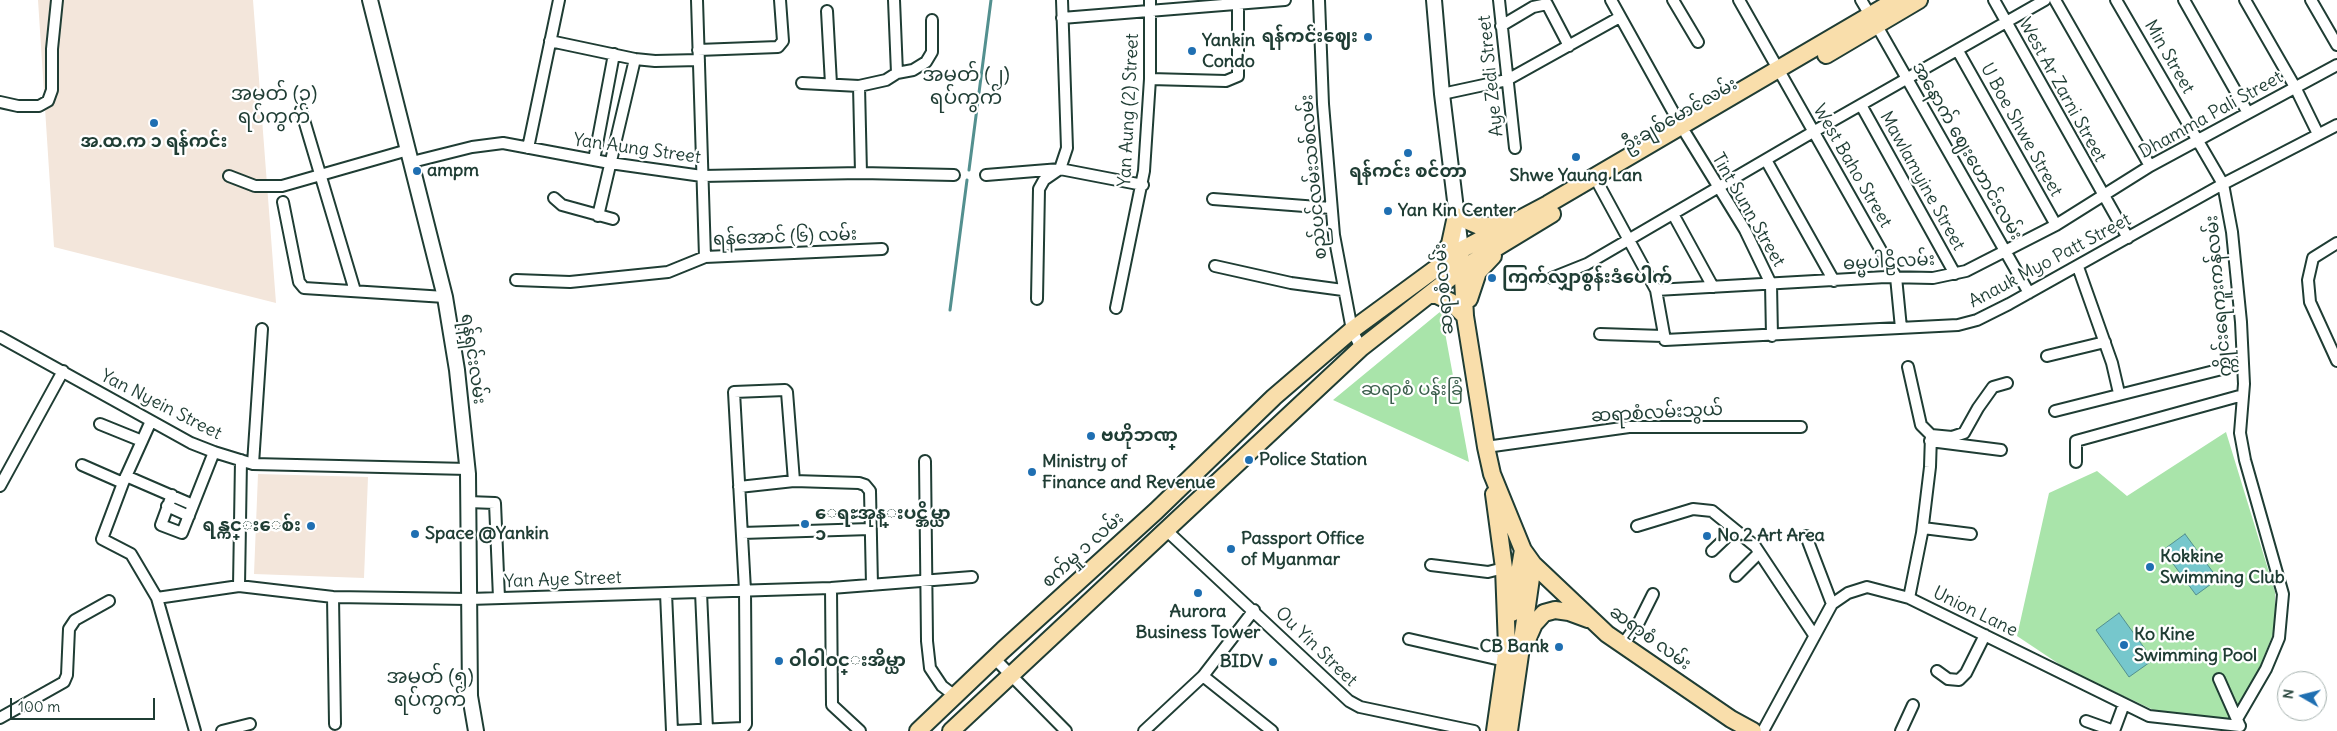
<!DOCTYPE html>
<html>
<head>
<meta charset="utf-8">
<style>
	body { margin:0 }
	#map { position:relative; width:2337px; height:731px; overflow:hidden; background:#fff; font-family:Delius,sans-serif }
	canvas { display:block }
	.north { position:absolute; left:2277px; top:671px; width:50px; height:50px; box-sizing:border-box; background:#fff; border:1px solid #a5b1ae; border-radius:50%; rotate:278deg; font-size:14px; font-weight:700; line-height:20px; text-align:center; color:#1f3d34 }
	.north::after { content:''; display:block; margin:auto; width:18px; height:22px; background:#1f6fb2; clip-path:polygon(50% 0,100% 100%,50% 72%,0 100%) }
	.scale { position:absolute; left:10px; top:698px; width:145px; height:22px; box-sizing:border-box; border:2px solid #1f3d34; border-top:0; padding-left:6px; font-size:15px; line-height:18px; white-space:nowrap; color:#1f3d34; -webkit-text-stroke:4px #fff; paint-order:stroke }
</style>
</head>
<body>
<div id="map">
<canvas width="2337" height="731"></canvas>
<div class="north">N</div>
<div class="scale">100 m</div>
</div>
<script>
const g = document.querySelector('canvas').getContext('2d');
g.lineJoin = 'round';
function paint(path, color) { g.fillStyle = color; g.fill(path, 'evenodd'); }
const shape = rows => new Path2D(rows.map(r => 'M' + r).join(''));
function strokePath(path, color, width, dash) { g.strokeStyle = color; g.lineWidth = width; g.lineCap = dash ? 'butt' : 'round'; g.setLineDash(dash || []); g.stroke(path); }
function label(font, color, halo, rows, align = 'center') {
  g.font = font + ' Delius,"Noto Sans Myanmar",sans-serif'; g.lineWidth = 4.5; g.setLineDash([]); g.textBaseline = 'middle'; g.strokeStyle = halo; g.fillStyle = color; for (const [text, x, y, turn = 0] of rows) {
    g.save(); g.translate(x, y); g.rotate((+turn || 0) * Math.PI / 180); g.textAlign = isNaN(turn) ? turn : align; if (halo) g.strokeText(text, 0, 0); g.fillText(text, 0, 0); g.restore();
  }
}
paint(shape([
	[38,0,253,0,276,303,54,247],
	[258,474,368,477,364,578,254,574]
]), '#f3e6db');
paint(shape([
	[1441,311,1469,462,1333,400],
	[2226,432,2275,592,2275,629,2256,676,2234,713,2228,720,2162,714,2068,670,2017,636,2049,493,2097,471,2127,496]
]), '#a9e4aa');
const water = shape([
	[2185,534,2218,579,2196,595,2163,550,2185,534],
	[2119,613,2153,660,2129,677,2096,630,2119,613]
]);
paint(water, '#76c7cc');
strokePath(water, '#53908f', 1);
strokePath(shape([
	[969,170,991,0],
	[950,310,967,180]
]), '#53908f', 3);
const street = shape([
	[697,0,705,257],
	[1319,0,1323,104,1334,235,1352,330,1361,348],
	[1499,0,1515,148],
	[1611,0,1681,126],
	[1673,0,1698,42],
	[1739,0,1896,277,1901,328],
	[1861,0,1870,15],
	[1994,0,2128,238],
	[2055,0,2150,166],
	[2116,0,2223,184,2232,232,2241,322,2244,384,2240,433,2245,460,2283,594,2279,638,2266,669,2237,719],
	[2184,0,2248,113],
	[2245,0,2295,87,2318,134],
	[2311,0,2337,45],
	[827,11,831,84],
	[1062,18,1285,0],
	[1501,26,1533,7,1547,4,1569,46],
	[1877,26,2029,293],
	[550,41,635,59,655,61,699,60],
	[698,50,778,47,783,41,780,0],
	[1958,51,2056,225],
	[897,73,913,70,926,62,932,52,932,20],
	[1150,79,1226,81,1238,76,1238,0],
	[802,83,859,86],
	[1442,94,1507,80,1620,17],
	[0,102,18,106,39,106,48,101,52,90,52,49,57,0],
	[1861,105,1955,274],
	[301,110,355,291],
	[1686,134,1745,230,1771,284,1772,336],
	[528,148,559,0],
	[594,160,614,54],
	[1766,160,1834,281],
	[412,162,472,147,503,143,610,163,702,176,861,173,954,175],
	[861,173,859,86,886,80,897,73,894,0],
	[986,175,1060,169,1143,185],
	[229,176,255,186,282,186,408,150],
	[1599,185,1656,290,1665,340,1958,325,1977,320,2009,304,2223,184,2337,125],
	[554,198,562,205,613,219],
	[1213,199,1331,208],
	[283,202,299,282,304,288,445,297],
	[1673,214,1713,287],
	[598,216,635,59],
	[2337,243,2313,258,2308,280,2310,302,2337,361],
	[1215,266,1291,283,1343,290],
	[2078,267,2112,363,2119,393],
	[1552,278,1587,264,1813,132,2045,0],
	[516,280,570,282,668,272,705,257,882,249],
	[1656,290,1886,277,1933,278,1966,271,2056,225,2150,166,2337,65],
	[1037,299,1039,189,1044,180,1060,169,1067,148,1062,0],
	[1116,308,1144,171,1150,79,1150,0],
	[1600,334,1663,336],
	[0,337,191,443,214,452,253,464,468,469],
	[2047,356,2105,342],
	[1908,367,1921,425,1931,435,1930,467,1922,533,1909,598],
	[2055,411,2242,364],
	[100,424,142,441],
	[1931,435,1952,437,1964,433,1978,408,1993,387,2007,383],
	[1930,441,2001,450],
	[1486,447,1629,427,1801,427],
	[925,461,927,641,930,668,942,686,955,696],
	[2076,462,2076,441,2243,395],
	[253,464,262,329],
	[82,465,123,483,151,421],
	[126,476,193,505],
	[123,483,102,539,131,554,157,598,195,731],
	[0,486,63,371],
	[739,487,794,481,859,483,865,485,870,491,872,585],
	[172,495,161,525,182,533,214,452],
	[468,502,495,503,499,598],
	[167,506,189,516],
	[1637,526,1693,509,1712,511,1755,546,1814,635],
	[1923,528,1971,534],
	[1166,530,1349,701,1360,707,1474,731],
	[742,533,870,529],
	[1806,536,1832,604],
	[1712,551,1734,530],
	[1431,565,1488,572,1504,568],
	[1736,576,1759,553],
	[239,586,241,460],
	[831,588,832,705,860,731],
	[701,592,707,729],
	[666,593,672,731],
	[333,597,335,724],
	[157,598,239,586,333,597,469,599,831,588,972,577],
	[1409,639,1505,661],
	[1623,644,1639,622,1653,594],
	[995,659,1066,731],
	[1937,671,1948,679,1959,680,1966,673,1985,635],
	[1203,676,1272,731],
	[2219,679,2239,724],
	[0,718,64,682,67,675,69,629,75,620,109,601],
	[2086,721,2114,731],
	[222,731,250,724],
	[675,731,743,728,746,724,745,590,734,392,785,390,787,392,794,481],
	[1144,731,1203,676,1254,610],
	[1763,731,1832,604,1848,593,1867,587,1909,598,2149,716,2240,726],
	[1901,731,1913,705],
	[2114,731,2124,704]
]);
const secondary = shape([
	[370,0,445,297,457,370,468,474,470,696,476,731],
	[1434,0,1442,94,1461,250]
]);
const primary = shape([
	[1826,55,1919,0],
	[1462,260,1465,316,1486,447,1492,474,1523,550,1533,564,1607,634,1731,719,1753,731],
	[1439,261,1450,244,1456,216,1479,226,1503,225],
	[1429,295,1437,295,1451,302,1465,316],
	[1469,299,1478,272,1493,256],
	[1494,494,1504,568,1507,647,1495,731],
	[1512,613,1523,550],
	[1527,640,1534,624,1544,613,1555,610,1569,612,1588,619],
	[918,731,1003,650,1156,511,1274,397,1352,330,1461,250,1548,204,1896,0],
	[951,731,1361,348,1463,268,1552,214],
	[1509,731,1533,564]
]);
strokePath(street, '#1f3d34', 14);
strokePath(secondary, '#1f3d34', 18);
strokePath(primary, '#1f3d34', 20);
strokePath(street, '#fff', 10);
strokePath(secondary, '#fff', 14);
strokePath(primary, '#f9deab', 16);
for (const [x, y, r, color] of [
	[1368,37,5,"#1f6fb2"],
	[1192,51,5,"#1f6fb2"],
	[154,123,5,"#1f6fb2"],
	[1408,153,5,"#1f6fb2"],
	[1576,157,5,"#1f6fb2"],
	[417,171,5,"#1f6fb2"],
	[1388,211,5,"#1f6fb2"],
	[1492,278,5,"#1f6fb2"],
	[1091,436,5,"#1f6fb2"],
	[1249,460,5,"#1f6fb2"],
	[1032,472,5,"#1f6fb2"],
	[805,524,5,"#1f6fb2"],
	[311,526,5,"#1f6fb2"],
	[415,534,5,"#1f6fb2"],
	[1707,536,5,"#1f6fb2"],
	[1231,549,5,"#1f6fb2"],
	[2150,567,5,"#1f6fb2"],
	[1198,593,5,"#1f6fb2"],
	[2124,645,5,"#1f6fb2"],
	[1559,647,5,"#1f6fb2"],
	[779,661,5,"#1f6fb2"],
	[1273,662,5,"#1f6fb2"]
]) { const dot = new Path2D(); dot.arc(x, y, r, 0, 2 * Math.PI); g.fillStyle = color; g.fill(dot); strokePath(dot, '#fff', 2); }
label('bold 18px', '#1f3d34', '#fff', [
	["ရန်ကင်းဈေး",1358,37,"right"],
	["Yankin",1202,41],
	["Condo",1202,62],
	["အ.ထ.က ၁ ရန်ကင်း",154,142,"center"],
	["ampm",427,171],
	["ရန်ကင်း စင်တာ",1408,172,"center"],
	["Shwe Yaung Lan",1576,176,"center"],
	["Yan Kin Center",1398,211],
	["ကြက်လျှာစွန်းဒံပေါက်",1502,278],
	["ဗဟိုဘဏ္",1101,436],
	["Police Station",1259,460],
	["Ministry of",1042,462],
	["Finance and Revenue",1042,483],
	["ေရႊအုန္းပင္အိမ္ယာ",815,514],
	["၁",815,535],
	["ရန္ကင္းေစ်း",301,526,"right"],
	["Space @Yankin",425,534],
	["No.2 Art Area",1717,536],
	["Passport Office",1241,539],
	["of Myanmar",1241,560],
	["Kokkine",2160,557],
	["Swimming Club",2160,578],
	["Aurora",1198,612,"center"],
	["Business Tower",1198,633,"center"],
	["Ko Kine",2134,635],
	["Swimming Pool",2134,656],
	["CB Bank",1549,647,"right"],
	["ဝါဝါဝင္းအိမ္ယာ",789,661],
	["BIDV",1263,662,"right"]
], 'left');
label('18px', '#1f3d34', '#fff', [
	["Min Street",2169,57,60],
	["Aye Zedi Street",1491,76,-96],
	["West Ar Zarni Street",2062,90,61],
	["Yan Aung (2) Street",1129,110,-87],
	["ဦးချစ်မောင်လမ်း",1680,115,-30],
	["Dhamma Pali Street",2211,115,-29],
	["U Boe Shwe Street",2021,130,61],
	["Yan Aung Street",637,149,8],
	["အနောက် ဈေးဟောင်းလမ်း",1967,151,60],
	["West Baho Street",1852,166,60],
	["စည်ပင်လမ်းသစ်လမ်း",1314,177,-95],
	["Mawlamyine Street",1922,181,61],
	["Tint Sunn Street",1748,210,60],
	["ရန်အောင် (၆) လမ်း",785,237,-2],
	["Anauk Myo Patt Street",2050,261,-28],
	["ဓမ္မပါဠိလမ်း",1889,262,-3],
	["ဆရာစံလမ်း",1444,289,-95],
	["က္ကိုင်းရေကူးကန်လမ်း",2219,296,-95],
	["ရန်ရှင်းလမ်း",473,359,82],
	["Yan Nyein Street",161,405,27],
	["ဆရာစံလမ်းသွယ်",1657,413,-3],
	["စက်မှု ၁ လမ်း",1083,550,-42],
	["Yan Aye Street",563,580,-2],
	["Union Lane",1975,612,26],
	["ဆရာစံ လမ်း",1650,638,36],
	["Ou Yin Street",1316,647,44]
]);
label('18px', '#3b5e4c', '#fff', [
	["ဆရာစံ ပန်းခြံ",1412,390]
]);
label('20px', '#1f3d34', '#fff', [
	["အမှတ် (၂)",966,75],
	["ရပ်ကွက်",966,98],
	["အမှတ် (၃)",274,94],
	["ရပ်ကွက်",274,117],
	["အမှတ် (၅)",430,677],
	["ရပ်ကွက်",430,700]
]);
</script>
</body>
</html>
